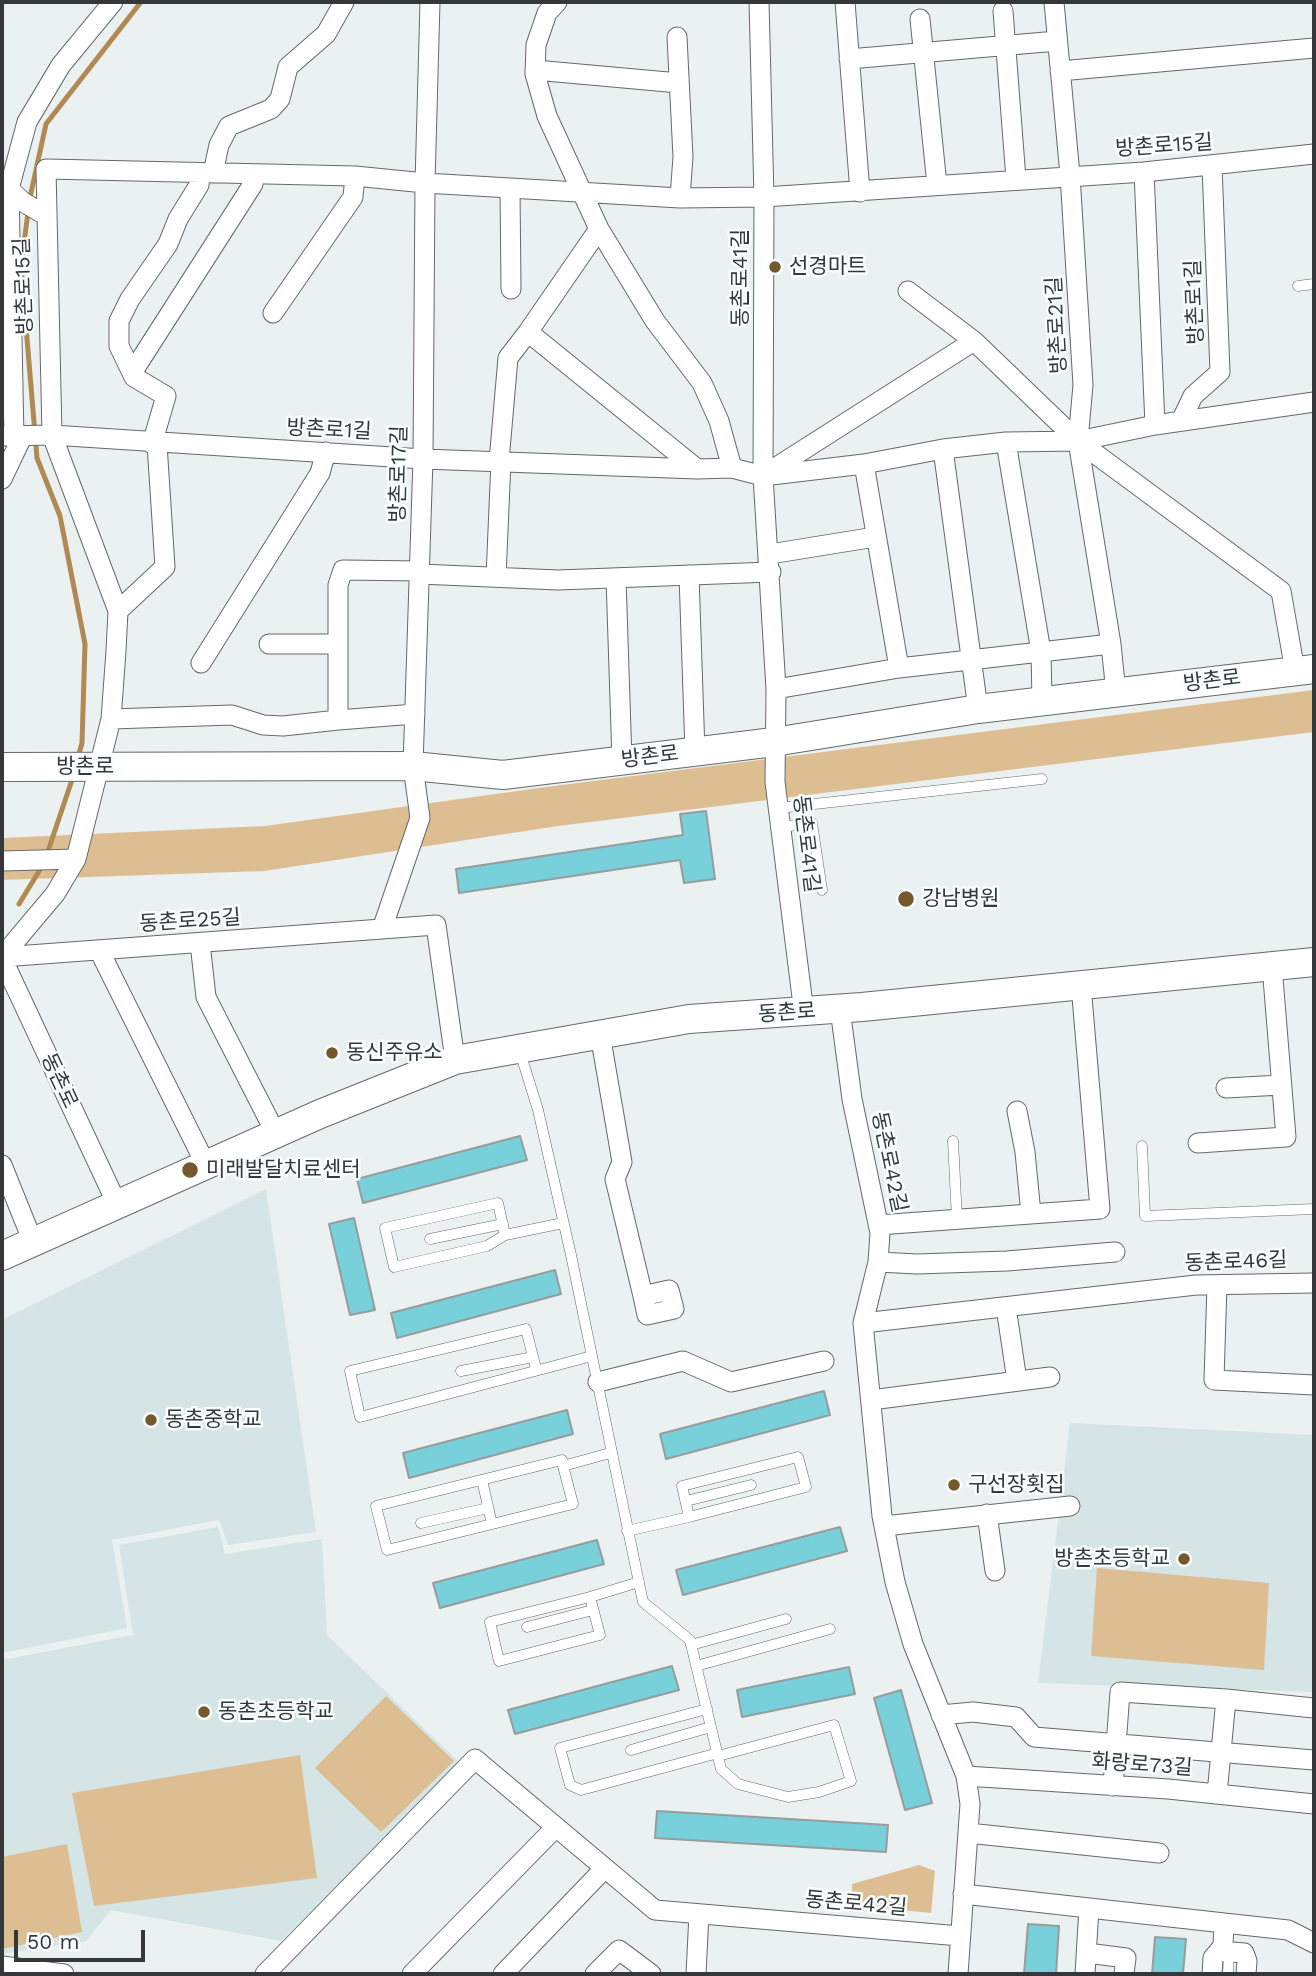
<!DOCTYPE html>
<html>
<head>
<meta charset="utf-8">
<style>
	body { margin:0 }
	#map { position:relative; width:1316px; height:1976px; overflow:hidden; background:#ebf0f1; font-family:"Work Sans",sans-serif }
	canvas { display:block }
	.frame { position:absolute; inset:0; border:4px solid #353738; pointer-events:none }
	.scale { position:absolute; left:14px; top:1930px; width:131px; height:32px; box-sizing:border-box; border:4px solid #353738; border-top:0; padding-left:9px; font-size:21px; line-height:24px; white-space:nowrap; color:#353738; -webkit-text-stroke:5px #f8fefe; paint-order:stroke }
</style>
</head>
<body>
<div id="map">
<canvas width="1316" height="1976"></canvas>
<div class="frame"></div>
<div class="scale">50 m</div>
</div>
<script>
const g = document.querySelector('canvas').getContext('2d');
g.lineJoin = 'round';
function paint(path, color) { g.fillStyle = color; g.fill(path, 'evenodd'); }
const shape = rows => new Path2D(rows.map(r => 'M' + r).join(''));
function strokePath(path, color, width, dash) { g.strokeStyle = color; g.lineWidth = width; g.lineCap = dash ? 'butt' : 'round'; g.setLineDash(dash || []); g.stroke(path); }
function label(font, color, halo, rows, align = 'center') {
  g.font = font + ' "Work Sans","Noto Sans KR",sans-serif'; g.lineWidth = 5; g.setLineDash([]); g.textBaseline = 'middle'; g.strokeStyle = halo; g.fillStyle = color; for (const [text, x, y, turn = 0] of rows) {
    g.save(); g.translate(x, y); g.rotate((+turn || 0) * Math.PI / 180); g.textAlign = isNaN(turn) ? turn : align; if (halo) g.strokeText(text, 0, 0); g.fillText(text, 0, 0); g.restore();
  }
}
paint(shape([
	[266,1189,316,1532,228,1545,219,1520,112,1540,127,1628,2,1653,2,1320],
	[1070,1423,1314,1435,1314,1692,1038,1683],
	[218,1527,225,1554,322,1539,327,1635,460,1763,281,1941,111,1910,86,1941,2,1954,2,1660,133,1635,119,1545]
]), '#d5e4e5');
paint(shape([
	[1314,690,1314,732,558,826,264,871,2,880,2,838,265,826,546,787],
	[1097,1568,1269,1583,1264,1670,1091,1656],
	[386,1696,454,1761,381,1832,315,1768],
	[300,1755,317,1878,94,1906,72,1793],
	[67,1844,82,1932,2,1949,2,1857],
	[919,1865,935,1871,931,1913,852,1905,852,1884]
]), '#ddbe92');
strokePath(shape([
	[29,202,46,124,141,2],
	[28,212,21,267,37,458,60,516,85,644,82,743,78,757],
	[47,854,73,777],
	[19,904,44,863]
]), '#b08a52', 5);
const building = shape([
	[706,811,715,879,684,883,680,860,459,893,456,869,683,835,680,814,706,811],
	[520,1136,527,1160,363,1203,357,1179,520,1136],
	[354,1218,375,1310,350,1315,329,1224,354,1218],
	[555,1270,561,1294,397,1338,391,1313,555,1270],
	[824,1391,830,1415,666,1459,660,1434,824,1391],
	[567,1410,573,1434,409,1478,403,1453,567,1410],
	[840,1527,847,1551,683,1595,676,1570,840,1527],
	[597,1540,604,1564,440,1608,433,1583,597,1540],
	[672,1666,679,1690,515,1734,508,1710,672,1666],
	[849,1667,855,1694,742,1717,737,1690,849,1667],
	[901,1690,932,1803,905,1810,874,1698,901,1690],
	[657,1811,888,1825,886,1852,655,1838,657,1811],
	[1028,1924,1059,1926,1056,1974,1024,1974,1028,1924],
	[1155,1937,1186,1939,1183,1974,1152,1974,1155,1937]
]);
paint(building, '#78d0db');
strokePath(building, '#979c9c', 2);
const lane = shape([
	[1298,286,1314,284],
	[778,808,1042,779],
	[781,827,812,823,822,890],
	[520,1052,538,1110,571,1255,643,1602,690,1640,721,1769,738,1784,788,1797,819,1792,851,1781,834,1725,718,1756],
	[953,1141,957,1219],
	[1142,1146,1145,1216,1314,1209],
	[505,1235,498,1203,385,1228,394,1267,487,1246,505,1235,563,1223],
	[430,1239,503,1224],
	[536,1369,526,1329,350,1371,360,1417,592,1356],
	[461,1371,533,1357],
	[563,1466,562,1460,376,1506,387,1550,573,1504,563,1466,610,1453],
	[482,1480,492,1524],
	[686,1501,751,1485],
	[421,1523,488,1508],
	[627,1531,689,1517,806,1487,798,1457,682,1486,689,1517],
	[590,1597,490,1622,499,1661,600,1635,590,1597,639,1582],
	[527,1627,593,1610],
	[691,1645,786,1619],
	[696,1666,830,1629],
	[707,1709,560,1748,570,1785,581,1790,718,1753],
	[631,1750,711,1727],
	[1228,1974,1229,1952]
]);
const street = shape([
	[557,2,547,13,536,45,535,74,547,116,599,229,655,321,702,383,719,421,732,468],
	[759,2,764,197,763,476,776,689,775,782,804,1013],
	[845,2,860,192],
	[1054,2,1070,175,1083,385,1078,441,1111,644,1116,693],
	[1003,11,1016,179],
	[920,19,937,185],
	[677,37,683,157,680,198],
	[849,59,1057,41],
	[535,70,679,83],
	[1060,71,1314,48],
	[1144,172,1155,425],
	[213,173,219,145,229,126,271,109,280,99,288,67,326,34,344,2],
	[4,184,23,202,45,215],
	[510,188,511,289],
	[599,229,528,332,697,469],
	[908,291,974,341,1078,441,1281,591,1295,671],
	[273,313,353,197,355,176],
	[132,373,253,184,254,174],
	[1181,421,1193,396,1220,372,1212,166],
	[2,436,52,435,423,459,697,469,732,468,763,476,864,464,943,449,1006,442,1078,441,1155,425,1314,402],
	[14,437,9,189,27,122,61,65,113,2],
	[1006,442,1041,652,1042,701],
	[152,444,166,396,134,377,119,346,119,321,130,299,168,244,178,219,199,185,200,173],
	[943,449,978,709],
	[499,461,508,358,528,332],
	[864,464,899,668],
	[767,473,974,341],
	[2,479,22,437],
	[770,554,875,537],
	[420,574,558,580,771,572],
	[689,575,695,752],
	[496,577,501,461],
	[616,578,622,761],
	[118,611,165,567,157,444],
	[269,644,338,644],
	[201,663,320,473,326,452],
	[776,689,899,668,1111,644],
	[415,714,338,720,338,585,343,570,420,571],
	[111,719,232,715,263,725,283,726,338,720],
	[2,861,76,859],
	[382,929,420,818,413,766,423,459,425,183,680,198,764,197,1144,172,1314,154],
	[200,943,206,997,276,1134],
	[99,950,206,1165],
	[2,957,55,894,76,859,111,719,116,651,118,611,52,435,46,169,355,176,425,183,430,2],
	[2,957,436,925,455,1060],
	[2,958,117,1204],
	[840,1009,852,1099,880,1233,878,1262,863,1323,882,1516,895,1582,913,1644,966,1776,970,1804,958,1974],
	[600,1034,622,1162,615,1179,643,1296,669,1290,674,1309,647,1315,643,1296],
	[1226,1088,1281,1085],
	[1017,1111,1025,1152,1031,1214],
	[1198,1143,1286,1137,1272,966],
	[2,1165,33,1242],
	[878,1225,1100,1209,1081,985],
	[878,1262,917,1264,1007,1261,1115,1252],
	[1217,1285,1214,1380,1314,1385],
	[1006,1307,1017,1381],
	[863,1323,1196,1285,1314,1283],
	[598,1382,683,1361,731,1382,824,1361],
	[871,1400,1050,1377],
	[987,1514,995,1571],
	[884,1526,1070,1506],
	[941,1715,973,1712,1016,1717,1034,1737,1314,1760],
	[966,1776,1168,1789,1314,1804],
	[1113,1786,1120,1692,1226,1699],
	[1217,1794,1226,1699,1314,1708],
	[968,1833,1159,1853],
	[963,1894,1224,1923,1223,1946,1213,1958,1212,1974],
	[1224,1923,1288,1930,1314,1943],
	[1219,1951,1244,1953,1247,1961,1246,1974],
	[1087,1953,1126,1958,1124,1974],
	[2,1966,64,1974],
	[265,1974,475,1759,655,1910,960,1936],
	[412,1974,556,1827],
	[503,1974,605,1868],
	[595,1974,619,1950,651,1974],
	[696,1974,699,1914],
	[1085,1974,1089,1908]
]);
const secondary = shape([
	[2,767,413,766,503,775,774,742,978,709,1314,669],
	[2,1256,320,1114,455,1060,689,1019,862,1007,1314,962]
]);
strokePath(lane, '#646969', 11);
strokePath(street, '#646969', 21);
strokePath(secondary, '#646969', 30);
strokePath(lane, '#fff', 10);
strokePath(street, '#fff', 19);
strokePath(secondary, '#fff', 28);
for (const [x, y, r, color] of [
	[775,267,7,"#75582b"],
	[906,899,9,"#75582b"],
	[332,1053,7,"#75582b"],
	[190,1170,9,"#75582b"],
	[151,1420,7,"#75582b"],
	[954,1485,7,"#75582b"],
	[1184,1559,7,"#75582b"],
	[204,1712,7,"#75582b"]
]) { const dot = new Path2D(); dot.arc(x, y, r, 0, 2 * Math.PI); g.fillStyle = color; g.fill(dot); strokePath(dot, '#f8fefe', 2.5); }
label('21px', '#353738', '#f8fefe', [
	["방촌로15길",1164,146,-4],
	["동촌로41길",741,278,-90],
	["방촌로15길",24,286,-92],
	["방촌로1길",1195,302,-92],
	["방촌로21길",1057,325,-93],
	["방촌로1길",329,430,3],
	["방촌로17길",399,474,-89],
	["방촌로",1212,681,-7],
	["방촌로",650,757,-7],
	["방촌로",85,767],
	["동촌로41길",806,844,83],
	["동촌로25길",190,921,-4],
	["동촌로",787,1013,-4],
	["동촌로",59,1081,65],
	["동촌로42길",889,1162,78],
	["동촌로46길",1236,1262,-2],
	["화랑로73길",1142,1765,4],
	["동촌로42길",856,1904,5]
]);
label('21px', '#353738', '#f8fefe', [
	["선경마트",789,267],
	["강남병원",922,899],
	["동신주유소",346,1053],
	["미래발달치료센터",206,1170],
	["동촌중학교",165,1420],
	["구선장횟집",968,1485],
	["방촌초등학교",1170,1559,"right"],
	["동촌초등학교",218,1712]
], 'left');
</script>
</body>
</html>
